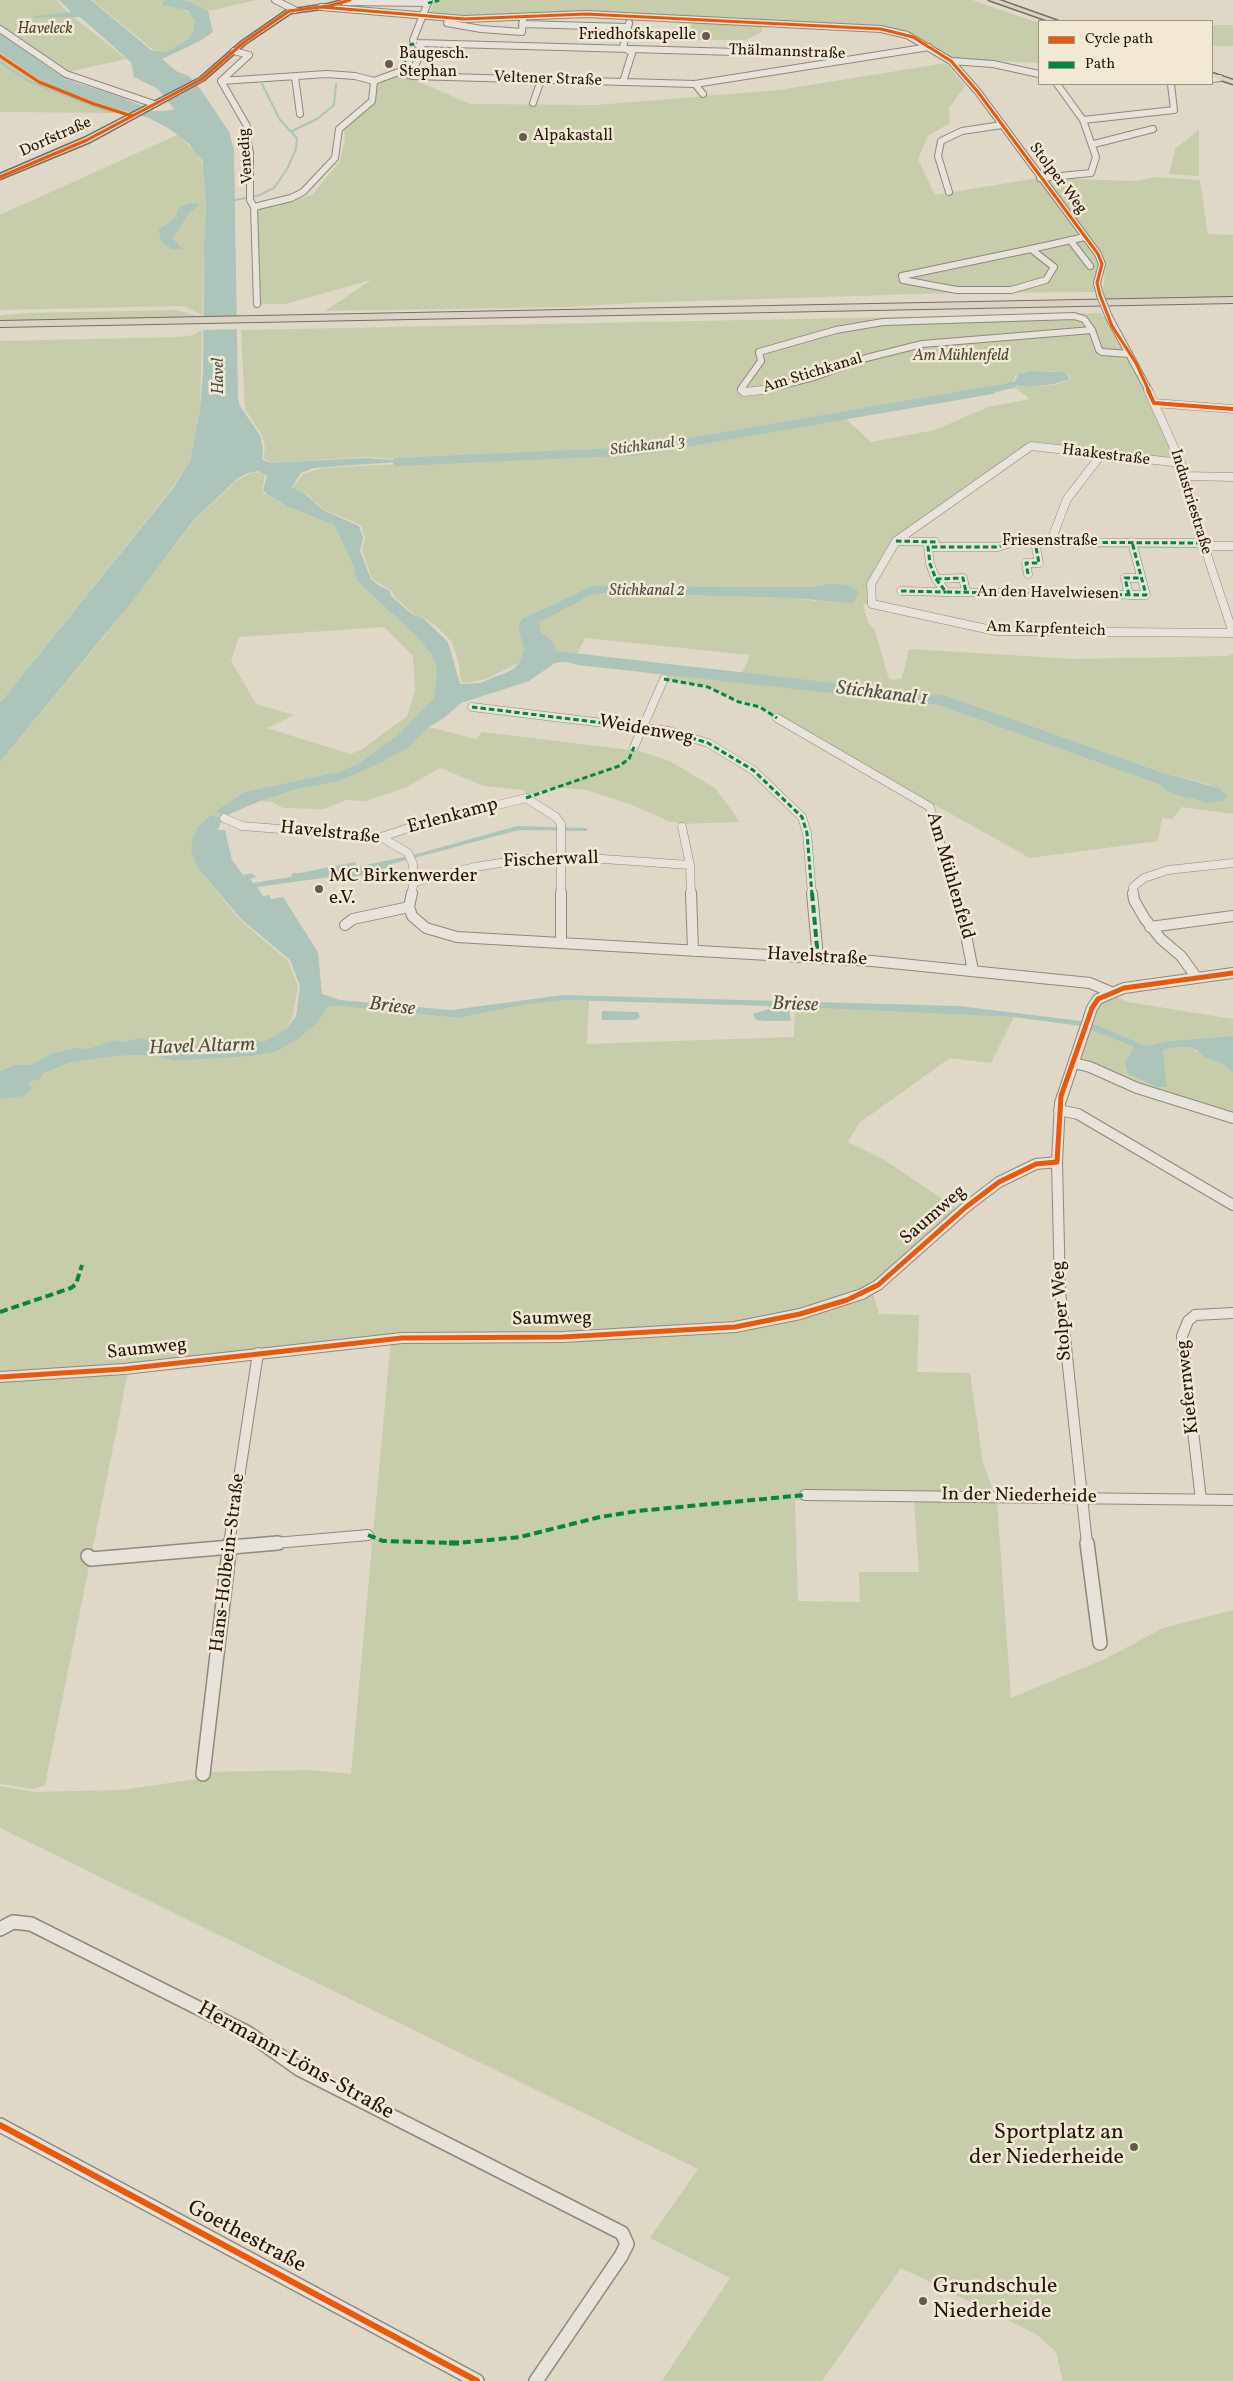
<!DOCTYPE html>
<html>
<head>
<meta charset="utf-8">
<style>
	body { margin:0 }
	#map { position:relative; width:1233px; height:2381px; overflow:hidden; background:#dfd8c7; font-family:Vollkorn,serif }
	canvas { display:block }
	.legend { position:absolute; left:1038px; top:20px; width:175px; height:65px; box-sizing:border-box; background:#f1e9d4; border:1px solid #9f9484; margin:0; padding:6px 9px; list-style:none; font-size:15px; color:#25150d }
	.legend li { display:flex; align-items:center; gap:10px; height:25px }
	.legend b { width:25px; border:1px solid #9f9484 }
</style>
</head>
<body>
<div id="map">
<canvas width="1233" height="2381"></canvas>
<ul class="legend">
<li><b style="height:6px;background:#e8590c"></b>Cycle path</li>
<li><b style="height:6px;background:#00873e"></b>Path</li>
</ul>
</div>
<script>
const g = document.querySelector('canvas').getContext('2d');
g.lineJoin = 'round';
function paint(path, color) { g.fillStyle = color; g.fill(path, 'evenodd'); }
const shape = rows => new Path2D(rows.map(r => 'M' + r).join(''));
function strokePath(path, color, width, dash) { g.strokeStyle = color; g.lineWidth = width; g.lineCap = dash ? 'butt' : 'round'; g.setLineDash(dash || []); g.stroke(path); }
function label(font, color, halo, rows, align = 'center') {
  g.font = font + ' Vollkorn,serif'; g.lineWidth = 5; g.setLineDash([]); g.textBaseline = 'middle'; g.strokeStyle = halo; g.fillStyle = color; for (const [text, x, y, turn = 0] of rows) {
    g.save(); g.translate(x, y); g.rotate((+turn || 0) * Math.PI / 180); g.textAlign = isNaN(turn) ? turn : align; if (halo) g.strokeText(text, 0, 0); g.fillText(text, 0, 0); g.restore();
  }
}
paint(shape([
	[0,0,57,0,69,14,127,59,58,74,0,33],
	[92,0,168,0,163,5,181,8,193,15,195,20,193,32,188,40,178,47,165,53,156,52],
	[182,0,257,0,208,11,191,2],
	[434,0,972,0,1039,23,1039,63,953,59,908,33,585,12,464,18,429,16],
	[692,21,762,25,762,32,745,40,689,40],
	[1212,25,1233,25,1233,46,1212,46],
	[0,52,42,82,127,113,0,112],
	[946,63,965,86,949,108,950,123,928,136,918,159,935,195,1038,178,1136,181,1156,177,1200,180,1208,234,1233,235,1233,297,1106,299,1103,293,1105,268,1098,267,1094,283,1095,292,953,293,632,303,568,307,325,311,371,280,285,304,261,304,256,208,275,206,312,195,340,161,345,140,344,128,375,102,378,82,402,74,470,104,596,105,779,90],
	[1199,130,1199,176,1169,174,1175,149],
	[177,135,196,152,204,167,206,203,204,246,202,247,204,247,202,315,183,306,0,310,0,215],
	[176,310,203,317,0,321,0,315,29,313],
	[1101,313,1103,317,1107,317,1134,364,1177,461,1028,447,893,541,877,570,871,604,863,604,868,622,875,631,889,679,894,680,902,678,909,649,1074,659,1228,656,1233,654,1233,814,1182,807,1172,819,1162,818,1158,841,1030,858,779,718,762,706,739,700,703,685,664,678,666,674,938,705,1161,785,1167,791,1180,796,1198,801,1224,791,1208,784,1163,773,947,696,742,673,750,655,585,638,577,654,555,651,554,643,541,632,540,628,540,622,592,595,604,593,792,598,816,601,828,584,814,587,592,586,522,619,518,627,524,650,519,663,486,679,467,683,461,682,458,659,451,641,437,627,423,617,414,615,394,596,392,591,372,579,362,550,365,538,361,525,324,510,305,493,293,487,303,474,322,468,640,452,845,418,871,442,935,430,988,407,1030,399,1013,386,1028,387,1055,385,1071,379,1069,374,1053,371,1023,372,1015,376,1012,384,965,395,639,450,411,460,364,457,271,463,263,458,265,448,262,435,245,409,241,330],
	[199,331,202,331,200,410,190,461,173,487,0,703,0,341,178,337,194,335],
	[254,472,262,473,265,476,262,490,264,493,287,507,334,525,353,565,356,580,415,635,432,655,437,669,434,698,398,735,358,764,338,772,244,792,216,811,225,816,222,819,211,815,197,867,239,919,288,961,298,986,293,1016,285,1030,263,1042,251,1039,232,1046,218,1042,197,1045,181,1042,160,1043,139,1038,124,1042,116,1040,87,1049,48,1055,31,1065,15,1065,0,1071,0,762,104,637,194,521,237,480],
	[384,627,413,656,415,691,407,716,361,750,350,754,267,728,294,715,256,704,231,661,239,637],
	[1040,543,1194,544,1195,548,1041,548],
	[429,727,476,739,482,732,639,751,670,761,716,789,740,822,681,824,668,821,630,804,586,790,553,787,528,795,523,790,484,786,440,768,405,788,366,801,346,800,324,809,283,808,272,802,260,801,298,789,340,781,381,763,409,747],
	[1110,994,1128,1002,1233,1019,1233,1036,1168,1041,1147,1046,1089,1022,1094,1009],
	[564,1000,589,1001,587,1044,794,1037,795,1007,1014,1017,991,1063,950,1058,859,1123,848,1142,883,1159,963,1213,873,1293,879,1314,919,1315,917,1372,970,1373,983,1463,997,1501,1011,1698,1107,1658,1163,1628,1233,1610,1233,2381,1063,2381,1056,2352,1036,2334,901,2268,822,2381,662,2381,730,2278,650,2238,698,2169,0,1828,0,1786,35,1792,122,1790,203,1778,209,1772,309,1770,351,1774,391,1339,124,1370,127,1375,120,1413,45,1785,34,1789,0,1784,0,1099,34,1087,28,1084,42,1074,69,1063,115,1056,150,1055,176,1061,252,1056,275,1052,318,1022,328,1007,339,1006,458,1018,523,1005],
	[795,1500,914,1502,919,1572,859,1572,860,1602,798,1601],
	[1087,1028,1134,1047,1128,1074,1157,1087,1167,1087,1163,1049,1189,1047,1223,1064,1233,1073,1233,1115,1075,1063]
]), '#c7ccaa');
paint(shape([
	[59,0,91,0,151,50,165,53,188,40,193,32,195,20,187,10,163,5,162,2,167,0,182,0,191,2,208,11,213,32,200,41,162,59,176,71,189,76,201,90,229,132,234,150,238,397,240,406,260,435,263,449,262,459,270,463,364,458,410,461,314,468,301,473,292,487,304,493,323,510,359,526,363,538,360,551,371,579,378,585,390,591,391,596,413,615,422,617,448,642,460,684,480,683,512,670,519,663,524,650,518,627,522,619,592,586,814,587,828,584,848,585,858,591,854,603,792,598,604,593,592,595,540,622,540,628,541,632,554,643,556,651,947,696,1163,773,1219,788,1227,795,1225,800,1208,803,1180,796,1167,791,1161,785,938,705,578,665,566,662,555,663,529,681,461,703,444,718,429,727,409,747,381,763,340,781,298,789,260,801,225,816,216,811,244,792,338,772,358,764,398,735,434,698,437,669,432,655,415,635,356,580,353,565,334,525,288,507,268,495,263,490,267,476,258,471,248,473,237,479,193,521,135,598,0,762,0,703,174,487,190,461,200,410,203,372,204,247,202,247,204,246,206,203,203,162,189,144,168,128,149,118,103,105,42,82,0,52,0,33,58,74,74,82,121,97,153,111,167,111,174,109,158,89,134,77,131,62,80,17,34,18,34,16,71,12],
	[193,203,200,204,189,213,173,238,182,249,172,249,162,242,159,238,161,233,158,230,175,219,179,207],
	[1031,371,1060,372,1067,374,1070,379,1054,384,1028,387,1013,385,1018,374],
	[211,815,222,819,218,830,225,830,232,860,243,875,252,873,256,877,250,879,253,883,291,877,293,873,300,873,355,862,357,867,413,855,517,826,587,828,587,831,519,830,388,865,389,867,365,875,332,880,330,877,257,887,263,896,269,895,271,899,283,897,318,952,322,994,340,1000,451,1010,563,995,959,1006,1089,1022,1147,1046,1168,1041,1233,1036,1233,1073,1223,1064,1203,1056,1197,1050,1189,1047,1170,1048,1163,1050,1167,1087,1157,1087,1128,1074,1125,1063,1134,1047,1081,1026,1014,1017,772,1006,773,1009,789,1010,791,1021,769,1021,756,1020,753,1014,769,1009,769,1006,564,1000,523,1005,458,1018,339,1006,328,1007,318,1022,298,1039,275,1052,252,1056,176,1061,150,1055,115,1056,69,1063,42,1074,40,1080,33,1080,28,1084,34,1087,24,1096,0,1099,0,1071,15,1065,31,1065,50,1054,76,1048,87,1049,116,1040,124,1042,139,1038,160,1043,181,1042,197,1045,218,1042,232,1046,235,1042,251,1039,263,1042,285,1030,296,1016,300,986,290,960,241,919,197,867,191,849,193,838,197,828],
	[602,1011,638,1012,640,1017,635,1020,602,1020]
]), '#adc4ba');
paint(shape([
	[200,316,240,316,240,329,200,330]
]), '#dfd8c7');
strokePath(shape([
	[0,62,28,81,93,106,109,112,120,108],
	[292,131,317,119,334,105,336,84],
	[235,200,257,196,274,188,287,169,296,149,297,138,280,120,262,84]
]), '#adc4ba', 2);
strokePath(shape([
	[987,391,1013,385]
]), '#adc4ba', 6);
strokePath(shape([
	[397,462,639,451,992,390]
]), '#adc4ba', 8);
const minorFar3 = shape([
	[275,0,295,10],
	[344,2,428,3],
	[321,7,464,19,586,14,881,29,907,35,951,61,978,92,1098,254,1102,264,1097,283,1100,295],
	[447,23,481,29,522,32,523,19],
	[522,24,627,27],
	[0,29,66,74,154,104],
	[417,43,843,55],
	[951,61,993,64,1039,74],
	[402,72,412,76,695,84,929,47],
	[295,77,300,114],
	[1212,79,1220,78],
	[221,81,247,126,246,133,250,153,250,200,254,207,257,304],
	[221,81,327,74,355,76,374,81],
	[221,81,249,55,234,51],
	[623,82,632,53,623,47,629,23],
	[695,84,703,94],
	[533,103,541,80],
	[1083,120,1174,110,1171,84],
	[1094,144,1153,129],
	[1040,178,1091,173,1096,157,1083,120,1057,84],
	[949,192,938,156,941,141,962,131,1002,125],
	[254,207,291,198,303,192,335,158,339,129,372,101,374,81,415,66,422,49,413,40,429,0],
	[1070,240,1090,266],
	[1031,249,1054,267,1046,280,1011,290,957,290,903,280,902,276,1031,249],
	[1031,249,1085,237],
	[1109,317,1149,391],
	[1092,330,1099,350,1102,352,1129,354],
	[743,391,741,389,761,361,759,352,836,330,883,322,1074,316,1084,319,1092,330],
	[758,391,814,377,866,358,922,344,1092,330]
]);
const minorFar2 = shape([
	[742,390,744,392,763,390],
	[1148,390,1181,463,1209,561,1233,633],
	[1154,403,1233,409],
	[1181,463,1031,446,896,541,871,584,872,604,996,631,1233,633],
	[1185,476,1233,477],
	[896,541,935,542],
	[1007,542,1203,543],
	[1013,542,998,547,928,547,930,564,936,579,946,592,1146,595,1132,542],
	[1054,542,1054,533,1067,499,1101,455],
	[1204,546,1233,546],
	[1028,574,1026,563,1039,563,1035,542],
	[936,579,963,578,966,592],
	[901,591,946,592],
	[1129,595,1125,578,1141,578],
	[472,707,669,731,708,743,753,770,802,817,807,833,812,895],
	[777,718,930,807,955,895],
	[634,747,664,679],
	[224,818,242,826,381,837,408,853,413,864,414,882,411,895],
	[682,827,690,865,691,895],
	[381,837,421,824,526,798,556,817,561,824,561,895],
	[414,882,475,867,525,859,603,859,690,865],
	[1134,895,1133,887,1144,878,1168,870,1233,863]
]);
const minorFar1 = shape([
	[412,893,409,907,412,916,426,928,457,937,872,961,1090,983,1111,992],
	[561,893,561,943],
	[691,893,693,951],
	[812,893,818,958],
	[955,893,964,925,973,971],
	[1133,893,1134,900,1145,919,1161,939,1181,956,1197,978],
	[345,925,353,919,409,907],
	[1150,927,1233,916],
	[1074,1063,1090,1067,1137,1088,1233,1118],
	[1059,1110,1078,1114,1233,1205],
	[0,1377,124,1369,402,1338,563,1337,735,1327,800,1314,862,1294,878,1285,966,1207,999,1182,1036,1164,1057,1162],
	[805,1495,1233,1500],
	[1201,1500,1182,1336,1188,1321,1195,1315,1233,1313],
	[229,1544,258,1353],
	[264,1544,368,1535],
	[1087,1544,1060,1291,1057,1162,1060,1103,1092,1008,1098,999,1124,988,1233,973]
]);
const minor = shape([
	[1087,1543,1100,1643],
	[88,1556,91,1559,278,1543],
	[203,1774,230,1543],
	[0,1929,13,1922,31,1924,248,2033,299,2069,622,2233,627,2244,621,2256,536,2381],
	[0,2125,477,2381]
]);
const major = shape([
	[343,0,353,0,329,8,291,13,245,44,204,80,90,142,0,179,0,174,84,138,200,78,241,42,287,10,328,4,343,0],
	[989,0,999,0,1058,21,1049,21,989,0],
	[1212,73,1233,80,1233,84,1212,77,1212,73]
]);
const highway = shape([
	[1233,297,1233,303,0,327,0,321,1233,297]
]);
strokePath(minorFar3, '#8f887e', 8);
strokePath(minorFar2, '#8f887e', 9);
strokePath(minorFar1, '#8f887e', 12);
strokePath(minor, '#8f887e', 16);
strokePath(major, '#746e65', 3);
strokePath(highway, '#746e65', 2);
strokePath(minorFar3, '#e7e3da', 6);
strokePath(minorFar2, '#e7e3da', 8);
strokePath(minorFar1, '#e7e3da', 10);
strokePath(minor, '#e7e3da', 13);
paint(major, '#dad3c5');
paint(highway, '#dad3c5');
const minorBridge = shape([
	[1100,295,1109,317]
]);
strokePath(minorBridge, '#8f887e', 8, []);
strokePath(minorBridge, '#e7e3da', 6);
strokePath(shape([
	[428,3,441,0],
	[402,72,410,45,417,43]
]), '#00873e', 2.5, [4.5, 2.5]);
strokePath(shape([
	[896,541,936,542],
	[1009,542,1203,543],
	[1013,542,998,547,928,547,930,564,936,579,946,592,1146,595,1132,542],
	[1028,574,1026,563,1039,563,1035,542],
	[936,579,963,578,966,592],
	[901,591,946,592],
	[1129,595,1125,578,1141,578],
	[664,679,708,687,739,702,760,707,777,718],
	[472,707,669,731,708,743,753,770,802,817,807,833,812,895],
	[526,798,619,766,629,759,634,747]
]), '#00873e', 3, [5.5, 3]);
strokePath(shape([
	[812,893,818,958],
	[0,1312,71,1288,76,1284,82,1265],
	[368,1535,383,1541,457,1543,520,1537,600,1517,638,1511,805,1495]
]), '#00873e', 4, [8, 4]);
strokePath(shape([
	[449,1543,459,1543]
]), '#00873e', 5, [10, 5]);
strokePath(shape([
	[321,7,464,19,586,14,881,29,913,37,951,61,978,92,1098,254,1102,264,1097,283,1100,295,1112,326,1136,363,1149,391],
	[0,56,39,82,94,104,132,116],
	[0,177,87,140,202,79,243,43,289,11,329,6,350,0]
]), '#e8590c', 3);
strokePath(shape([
	[1148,390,1154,403,1233,409]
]), '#e8590c', 4);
strokePath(shape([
	[0,1377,124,1369,402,1338,563,1337,735,1327,800,1314,847,1300,878,1285,966,1207,999,1182,1036,1164,1057,1162,1061,1096,1092,1008,1098,999,1124,988,1233,973]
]), '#e8590c', 5);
strokePath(shape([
	[0,2125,477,2381]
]), '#e8590c', 6);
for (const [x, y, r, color] of [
	[706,36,5,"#66594e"],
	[389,64,5,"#66594e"],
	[523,137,5,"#66594e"],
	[319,889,5,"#66594e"],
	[1134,2147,5,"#66594e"],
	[923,2301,5,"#66594e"]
]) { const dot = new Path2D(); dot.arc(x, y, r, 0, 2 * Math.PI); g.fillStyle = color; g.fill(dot); strokePath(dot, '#f1e9d4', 2); }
label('italic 16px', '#504935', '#f1e9d4', [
	["Haveleck",45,30],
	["Am Mühlenfeld",961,357]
]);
label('16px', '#25150d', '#f1e9d4', [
	["Friedhofskapelle",696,36,"right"],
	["Baugesch.",399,55],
	["Stephan",399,73],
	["Alpakastall",533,137]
], 'left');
label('16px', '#25150d', '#f1e9d4', [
	["Thälmannstraße",787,53,2],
	["Veltener Straße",548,80,2],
	["Dorfstraße",56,138,-24],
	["Venedig",247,156,-94],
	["Stolper Weg",1057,179,53],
	["Am Stichkanal",813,374,-17],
	["Haakestraße",1106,456,7],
	["Industriestraße",1190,502,73],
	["Friesenstraße",1050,542],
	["An den Havelwiesen",1048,594,1],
	["Am Karpfenteich",1046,630,2]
]);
label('italic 16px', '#4d4f48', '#f1e9d4', [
	["Havel",220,376,-90],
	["Stichkanal 3",648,447,-7],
	["Stichkanal 2",647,592]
]);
label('19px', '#25150d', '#f1e9d4', [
	["Weidenweg",646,731,10],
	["Erlenkamp",453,817,-15],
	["Havelstraße",330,834,6],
	["Fischerwall",551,861,-2],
	["Am Mühlenfeld",949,876,74],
	["Havelstraße",817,958,3],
	["Saumweg",934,1216,-41],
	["Stolper Weg",1063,1311,-94],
	["Saumweg",552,1320,-1],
	["Saumweg",147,1350,-6],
	["Kiefernweg",1189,1387,-96],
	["In der Niederheide",1019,1497,1],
	["Hans-Holbein-Straße",229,1563,-83]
]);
label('19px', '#25150d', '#f1e9d4', [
	["MC Birkenwerder",329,878],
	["e.V.",329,900]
], 'left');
label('italic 20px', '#4d4f48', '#f1e9d4', [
	["Stichkanal 1",882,695,7],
	["Briese",795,1006,2],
	["Briese",392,1008,7],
	["Havel Altarm",202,1048,-2]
]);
label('22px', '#25150d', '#f1e9d4', [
	["Hermann-Löns-Straße",295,2062,29],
	["Goethestraße",246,2238,28]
]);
label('22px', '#25150d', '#f1e9d4', [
	["Sportplatz an",1124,2134],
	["der Niederheide",1124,2159],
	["Grundschule",933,2288,"left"],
	["Niederheide",933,2313,"left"]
], 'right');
</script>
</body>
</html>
